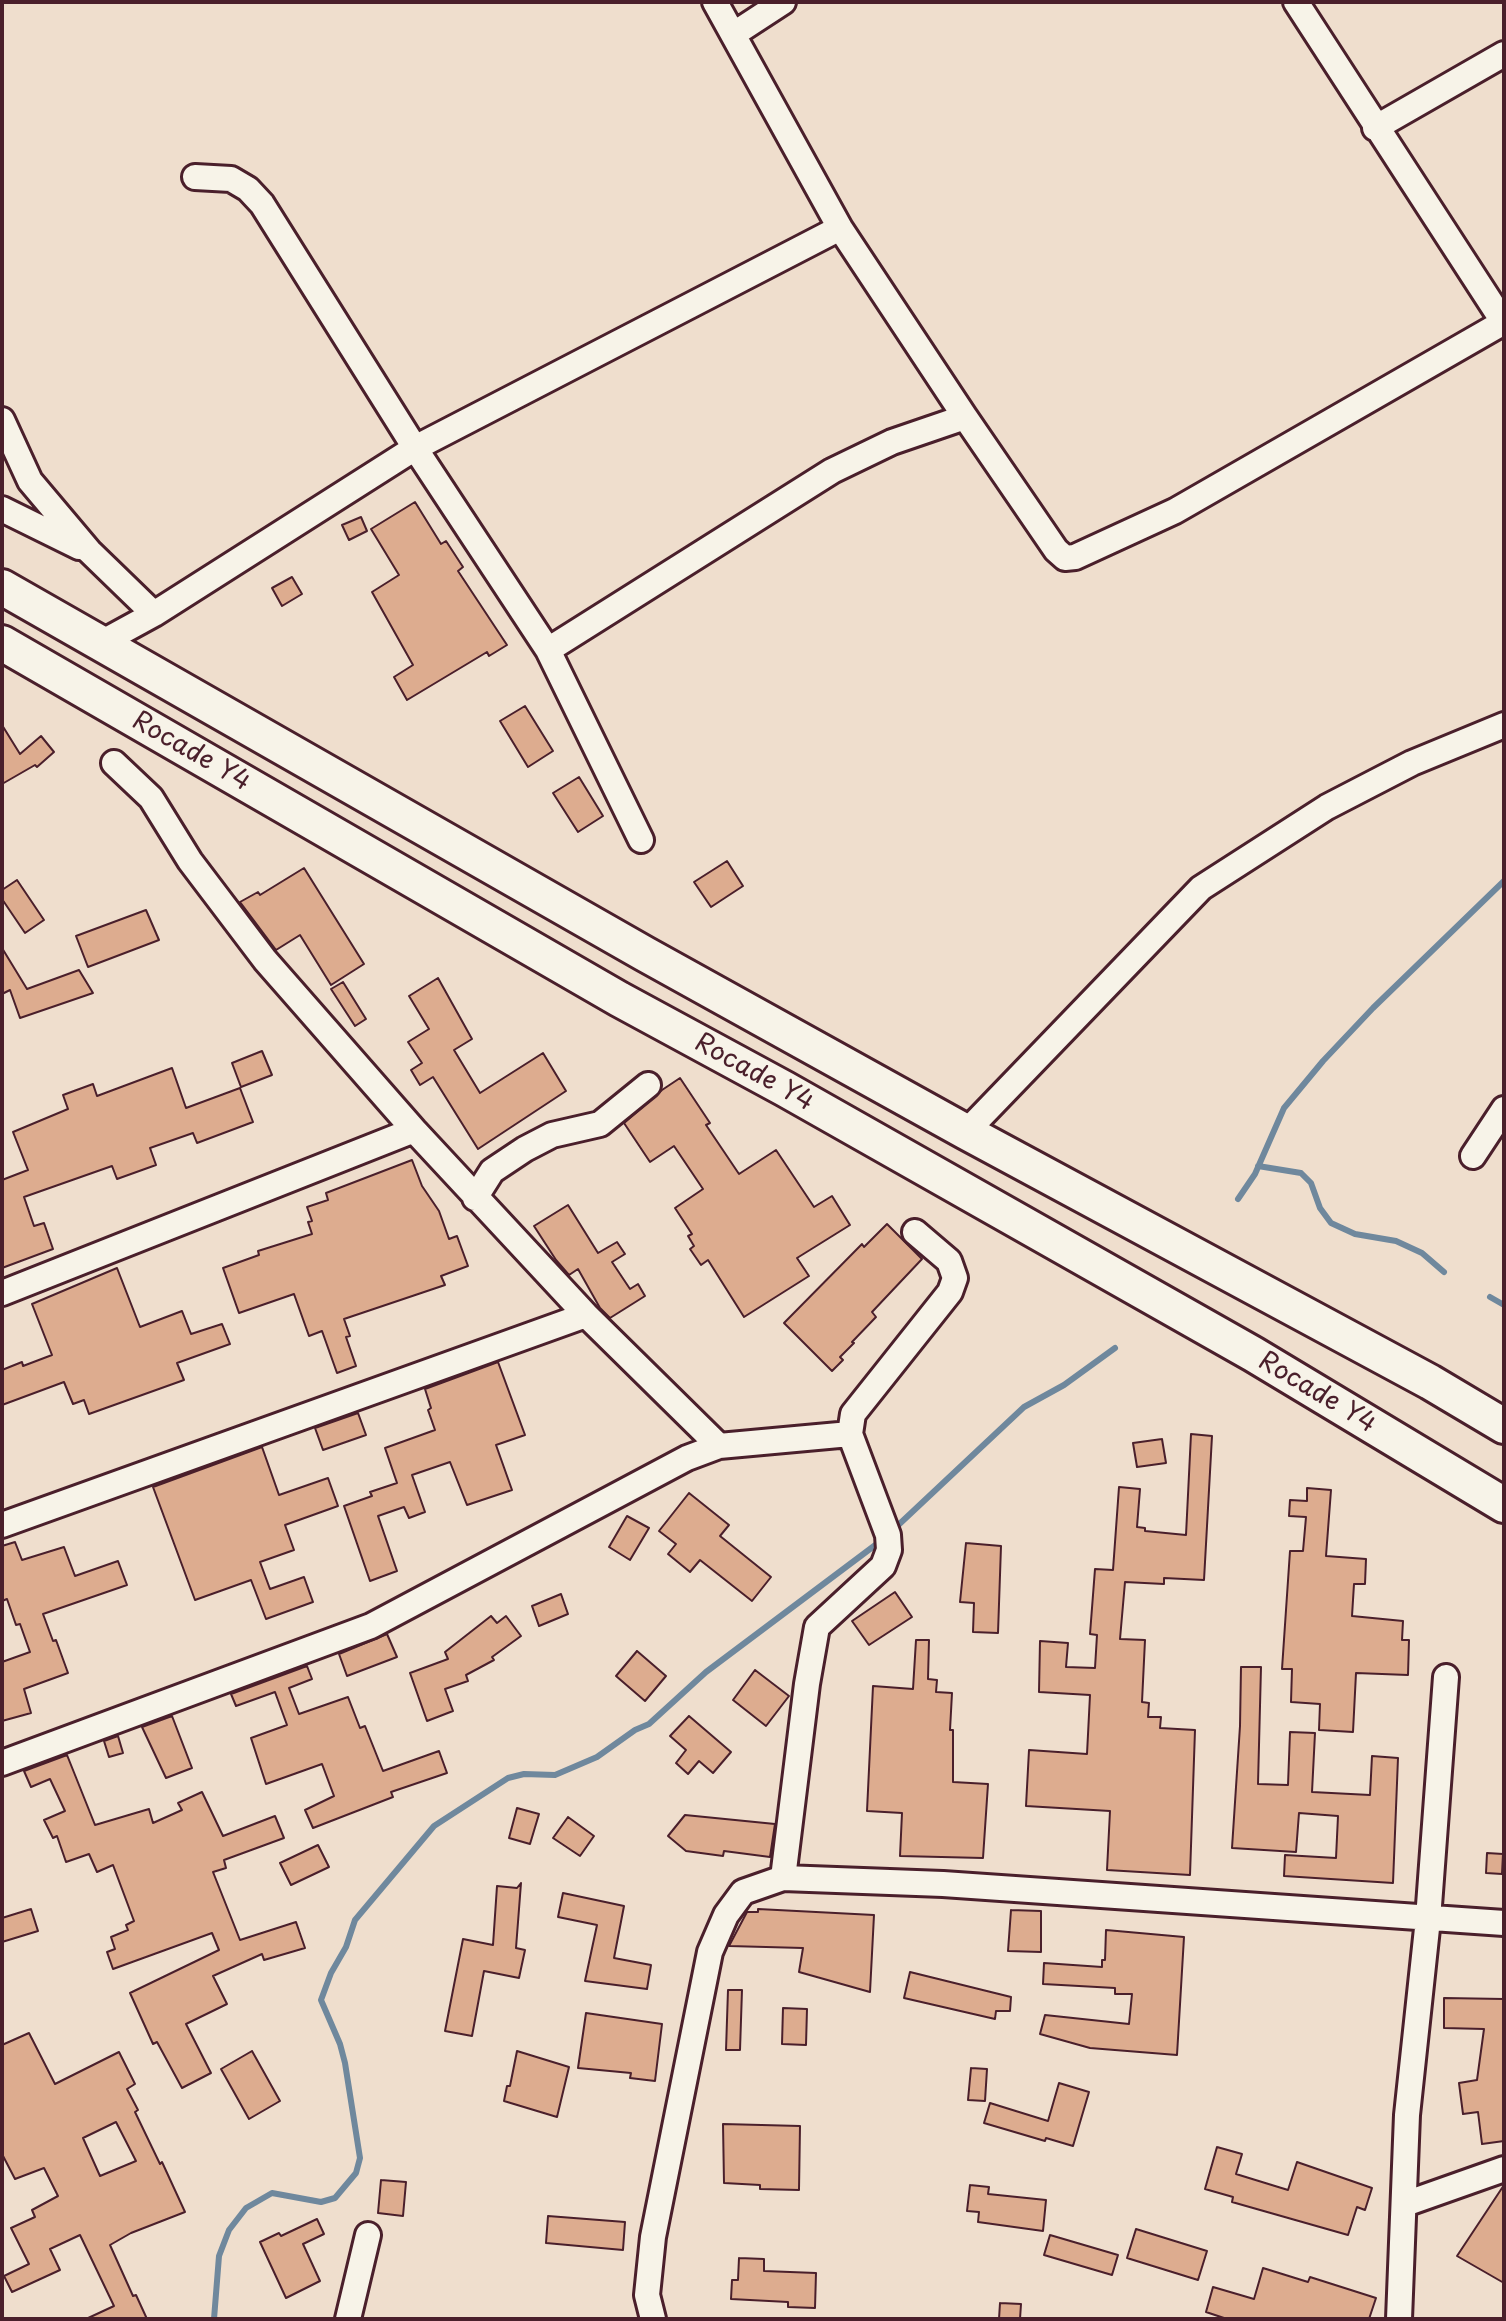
<!DOCTYPE html>
<html>
<head>
<meta charset="utf-8">
<style>
	body { margin:0 }
	#map { position:relative; width:1506px; height:2321px; overflow:hidden; background:#efdecd; font-family:"Playpen Sans",sans-serif }
	canvas { display:block }
	.frame { position:absolute; inset:0; border:4px solid #4a1f2b; pointer-events:none }
</style>
</head>
<body>
<div id="map">
<canvas width="1506" height="2321"></canvas>
<div class="frame"></div>
</div>
<script>
const g = document.querySelector('canvas').getContext('2d');
g.lineJoin = 'round';
const shape = rows => new Path2D(rows.map(r => 'M' + r).join(''));
function strokePath(path, color, width, dash) { g.strokeStyle = color; g.lineWidth = width; g.lineCap = dash ? 'butt' : 'round'; g.setLineDash(dash || []); g.stroke(path); }
function paint(path, color) { g.fillStyle = color; g.fill(path, 'evenodd'); }
function label(font, color, halo, rows, align = 'center') {
  g.font = font + ' "Playpen Sans",sans-serif'; g.lineWidth = 6; g.setLineDash([]); g.textBaseline = 'middle'; g.strokeStyle = halo; g.fillStyle = color; for (const [text, x, y, turn = 0] of rows) {
    g.save(); g.translate(x, y); g.rotate((+turn || 0) * Math.PI / 180); g.textAlign = isNaN(turn) ? turn : align; if (halo) g.strokeText(text, 0, 0); g.fillText(text, 0, 0); g.restore();
  }
}
strokePath(shape([
	[1258,1166,1301,1173,1311,1183,1320,1208,1331,1223,1355,1234,1396,1241,1422,1253,1444,1272],
	[1238,1199,1255,1174,1284,1108,1323,1061,1373,1008,1504,881],
	[1490,1297,1504,1305],
	[893,1530,1024,1407,1064,1385,1115,1348],
	[214,2319,219,2256,229,2230,246,2208,272,2193,321,2202,335,2198,356,2173,360,2158,345,2063,340,2044,321,2000,331,1973,346,1947,355,1920,434,1826,508,1778,524,1774,555,1775,597,1757,635,1730,649,1724,706,1672,882,1540]
]), '#6f889d', 6);
const building = shape([
	[415,502,441,544,446,541,463,567,458,571,507,645,489,656,487,652,407,700,394,677,413,665,372,592,399,575,371,529,415,502],
	[361,517,367,531,349,540,342,525,361,517],
	[292,577,302,594,282,606,272,588,292,577],
	[525,706,553,751,528,767,500,721,525,706],
	[2,725,20,754,41,736,54,752,37,767,35,765,2,784,2,725],
	[579,777,603,816,578,832,553,793,579,777],
	[727,861,743,886,711,907,694,882,727,861],
	[304,868,364,964,331,985,300,935,276,950,240,902,258,892,260,895,304,868],
	[17,880,44,920,25,933,2,899,2,890,17,880],
	[146,910,159,940,88,967,76,936,146,910],
	[2,948,27,989,79,970,93,993,20,1018,10,990,2,994,2,948],
	[438,978,472,1039,454,1050,480,1093,543,1053,566,1091,478,1149,433,1077,420,1085,411,1070,422,1063,408,1042,429,1029,409,996,438,978],
	[343,982,366,1019,355,1026,331,989,343,982],
	[262,1051,272,1075,241,1087,232,1063,262,1051],
	[172,1068,186,1108,240,1088,253,1122,197,1143,193,1133,150,1148,156,1165,117,1179,112,1166,24,1197,34,1226,44,1223,53,1249,2,1268,2,1180,28,1170,13,1132,68,1109,63,1095,93,1084,97,1096,172,1068],
	[680,1078,710,1123,706,1125,739,1174,776,1150,814,1207,832,1196,850,1225,797,1258,809,1276,744,1317,708,1260,701,1265,690,1249,694,1246,688,1236,692,1234,675,1208,703,1189,674,1146,650,1162,624,1123,662,1090,680,1078],
	[412,1160,422,1186,439,1211,449,1239,457,1236,468,1266,441,1276,445,1285,344,1319,350,1336,346,1337,356,1366,337,1373,322,1331,309,1336,294,1294,239,1313,223,1268,259,1255,258,1251,312,1234,308,1222,312,1221,307,1207,328,1200,326,1193,412,1160],
	[568,1205,598,1253,617,1242,625,1254,612,1262,630,1289,638,1284,645,1296,610,1318,600,1308,578,1269,569,1275,556,1260,534,1226,568,1205],
	[887,1224,922,1259,872,1312,876,1317,852,1342,854,1343,840,1357,843,1360,832,1371,784,1323,862,1244,864,1247,887,1224],
	[117,1268,140,1327,182,1311,191,1334,222,1324,230,1344,177,1363,184,1380,89,1414,84,1400,73,1404,64,1382,2,1405,2,1370,22,1362,23,1366,52,1355,32,1304,117,1268],
	[498,1362,525,1435,496,1445,512,1490,467,1505,450,1462,412,1475,425,1512,409,1518,404,1507,378,1516,397,1571,370,1581,344,1506,372,1496,370,1492,397,1483,385,1448,435,1430,428,1410,431,1408,425,1389,498,1362],
	[358,1413,366,1435,323,1450,315,1428,358,1413],
	[1191,1434,1212,1436,1204,1580,1164,1578,1164,1584,1125,1582,1120,1639,1145,1640,1142,1702,1149,1703,1148,1717,1161,1717,1160,1728,1195,1730,1190,1875,1107,1870,1110,1811,1026,1806,1029,1750,1087,1754,1090,1695,1039,1692,1040,1641,1068,1643,1066,1667,1095,1668,1097,1635,1090,1634,1095,1569,1113,1570,1119,1487,1140,1489,1137,1527,1145,1528,1145,1531,1186,1535,1191,1434],
	[1162,1439,1166,1463,1137,1467,1133,1443,1162,1439],
	[262,1447,279,1495,328,1478,338,1506,285,1525,294,1550,260,1562,270,1589,304,1577,313,1602,266,1619,251,1580,195,1600,153,1487,262,1447],
	[1307,1488,1331,1490,1326,1556,1366,1559,1365,1584,1354,1584,1352,1616,1403,1621,1402,1640,1409,1640,1408,1675,1356,1673,1353,1732,1319,1730,1320,1704,1291,1702,1292,1669,1282,1669,1290,1551,1303,1551,1306,1517,1289,1516,1290,1500,1307,1501,1307,1488],
	[689,1493,729,1525,720,1536,771,1577,752,1601,700,1560,690,1572,668,1554,676,1544,659,1531,689,1493],
	[627,1516,649,1528,630,1560,609,1547,627,1516],
	[15,1542,22,1560,64,1547,75,1576,118,1561,127,1585,43,1614,53,1641,56,1640,68,1673,24,1689,31,1713,2,1721,2,1662,30,1652,20,1624,16,1625,7,1599,2,1601,2,1546,15,1542],
	[966,1543,1001,1546,998,1633,973,1632,974,1603,960,1602,966,1543],
	[895,1592,912,1617,869,1645,852,1621,895,1592],
	[561,1594,568,1614,539,1626,532,1606,561,1594],
	[491,1616,497,1623,506,1616,521,1636,492,1657,494,1660,466,1675,468,1681,445,1689,453,1711,427,1721,410,1673,448,1659,445,1652,491,1616],
	[387,1634,397,1657,347,1676,339,1654,387,1634],
	[916,1640,929,1640,928,1679,937,1680,936,1692,952,1693,950,1730,953,1730,953,1782,988,1784,983,1858,900,1856,902,1813,867,1811,873,1686,913,1689,916,1640],
	[637,1651,666,1676,645,1701,616,1676,637,1651],
	[307,1666,312,1679,289,1688,299,1714,348,1697,360,1728,365,1726,383,1771,439,1751,447,1773,391,1792,393,1797,313,1828,305,1810,334,1796,322,1764,266,1784,251,1738,287,1725,275,1692,236,1706,231,1694,307,1666],
	[1241,1667,1261,1667,1258,1784,1288,1785,1290,1732,1315,1733,1312,1792,1370,1795,1372,1756,1398,1758,1393,1883,1284,1876,1285,1855,1336,1858,1338,1816,1299,1813,1296,1852,1232,1848,1240,1726,1241,1667],
	[755,1670,789,1696,766,1726,733,1700,755,1670],
	[172,1716,192,1768,166,1778,142,1727,172,1716],
	[689,1716,731,1752,713,1773,699,1761,688,1774,676,1763,686,1750,670,1736,689,1716],
	[118,1736,123,1753,109,1757,104,1741,118,1736],
	[67,1755,95,1825,149,1809,153,1823,182,1810,178,1803,202,1792,223,1836,275,1816,284,1838,224,1860,226,1868,213,1872,240,1940,296,1922,305,1948,264,1960,262,1954,213,1976,227,2004,186,2024,211,2073,182,2088,157,2042,153,2044,130,1993,219,1950,212,1933,113,1969,107,1952,115,1949,111,1937,128,1930,126,1925,134,1921,113,1865,97,1872,89,1854,66,1862,57,1836,53,1838,44,1820,65,1811,50,1779,31,1787,24,1771,67,1755],
	[517,1808,539,1814,530,1844,509,1838,517,1808],
	[685,1815,775,1824,770,1857,724,1851,723,1856,686,1851,668,1836,685,1815],
	[568,1817,594,1836,580,1856,553,1838,568,1817],
	[318,1845,329,1867,291,1885,280,1863,318,1845],
	[1487,1853,1503,1854,1502,1874,1486,1873,1487,1853],
	[521,1883,516,1948,525,1950,519,1978,484,1971,472,2036,445,2031,463,1939,493,1945,497,1886,517,1888,521,1883],
	[563,1893,624,1906,614,1958,651,1965,647,1989,585,1981,597,1925,558,1917,563,1893],
	[31,1909,38,1931,2,1942,2,1918,31,1909],
	[758,1909,874,1915,870,1992,799,1972,803,1948,729,1946,747,1912,758,1912,758,1909],
	[1011,1910,1041,1911,1041,1952,1008,1951,1011,1910],
	[1106,1930,1184,1937,1177,2055,1090,2048,1040,2034,1045,2015,1129,2024,1132,1994,1115,1994,1115,1988,1043,1984,1044,1963,1102,1967,1102,1960,1105,1960,1106,1930],
	[910,1972,1011,1997,1010,2011,996,2011,995,2019,904,1998,910,1972],
	[728,1990,742,1990,740,2050,726,2050,728,1990],
	[1444,1998,1504,1999,1504,2141,1482,2144,1478,2112,1463,2114,1459,2083,1477,2080,1484,2029,1444,2028,1444,1998],
	[783,2008,807,2009,806,2045,782,2044,783,2008],
	[586,2013,662,2024,655,2081,630,2078,631,2073,578,2068,586,2013],
	[29,2033,55,2084,119,2052,135,2084,127,2089,138,2110,135,2112,160,2164,162,2162,185,2212,131,2233,110,2245,133,2296,136,2295,147,2319,86,2319,114,2306,80,2235,50,2249,60,2270,12,2292,4,2276,29,2264,11,2228,35,2217,32,2210,58,2196,44,2168,15,2179,2,2154,2,2045,29,2033],
	[116,2122,136,2161,100,2176,83,2138,116,2122],
	[252,2051,280,2101,249,2119,221,2069,252,2051],
	[517,2051,569,2067,557,2117,504,2101,507,2086,510,2086,517,2051],
	[971,2068,987,2069,985,2101,968,2100,971,2068],
	[1059,2083,1089,2092,1073,2146,1046,2138,1045,2141,984,2123,990,2103,1048,2121,1059,2083],
	[723,2124,800,2126,799,2190,760,2189,760,2185,724,2183,723,2124],
	[1217,2147,1242,2154,1236,2174,1288,2190,1297,2162,1372,2188,1365,2210,1357,2207,1348,2235,1232,2202,1233,2197,1205,2189,1217,2147],
	[381,2180,406,2182,403,2216,378,2213,381,2180],
	[970,2185,989,2187,988,2194,1046,2200,1043,2231,978,2222,979,2212,967,2211,970,2185],
	[1504,2185,1504,2283,1457,2256,1504,2185],
	[548,2216,625,2222,623,2250,546,2243,548,2216],
	[317,2219,324,2234,303,2244,320,2281,286,2298,260,2242,279,2233,281,2236,317,2219],
	[1136,2229,1207,2251,1198,2280,1127,2258,1136,2229],
	[1050,2235,1118,2255,1112,2275,1044,2255,1050,2235],
	[739,2258,764,2259,764,2271,816,2273,815,2308,788,2307,788,2302,731,2299,732,2280,738,2280,739,2258],
	[1263,2268,1308,2282,1310,2277,1376,2298,1369,2319,1227,2319,1206,2312,1213,2287,1254,2299,1263,2268],
	[1000,2303,1021,2304,1020,2319,999,2319,1000,2303]
]);
paint(building, '#ddac8f');
strokePath(building, '#4a1f2b', 2);
const minor = shape([
	[1296,2,1504,323],
	[734,34,783,2],
	[1375,128,1504,54],
	[195,177,231,179,248,189,262,204,415,448,548,650,641,840],
	[965,417,1056,550,1065,558,1075,557,1175,511,1504,322],
	[2,420,30,481,89,551,154,614],
	[2,509,79,547],
	[101,643,154,614,415,448,840,228],
	[548,650,832,471,892,442,965,417,840,228,715,2],
	[114,763,151,798,190,861,265,960,414,1130,586,1315,719,1446],
	[966,1132,1201,888,1327,807,1412,763,1504,725],
	[1473,1156,1504,1109],
	[475,1198,492,1171,525,1149,552,1135,600,1124,648,1085],
	[2,1293,414,1130],
	[2,1525,586,1315],
	[2,1763,371,1626,687,1458,719,1446,850,1434],
	[783,1878,943,1884,1504,1923],
	[1405,2204,1504,2169],
	[348,2319,368,2235],
	[653,2319,647,2295,653,2237,710,1952,726,1915,743,1892,783,1878,807,1684,817,1627,883,1566,889,1550,888,1535,850,1434,853,1414,950,1292,955,1278,949,1261,915,1232],
	[1399,2319,1407,2115,1428,1919,1446,1677]
]);
const highway = shape([
	[2,587,645,954,966,1132,1430,1382,1504,1426],
	[2,643,619,999,785,1089,1253,1354,1504,1505]
]);
strokePath(minor, '#4a1f2b', 30);
strokePath(highway, '#4a1f2b', 40);
strokePath(minor, '#f7f3e8', 24);
strokePath(highway, '#f7f3e8', 34);
label('26px', '#4a1f2b', '#f7f3e8', [
	["Rocade Y4",191,752,30],
	["Rocade Y4",754,1073,29],
	["Rocade Y4",1317,1393,31]
]);
</script>
</body>
</html>
